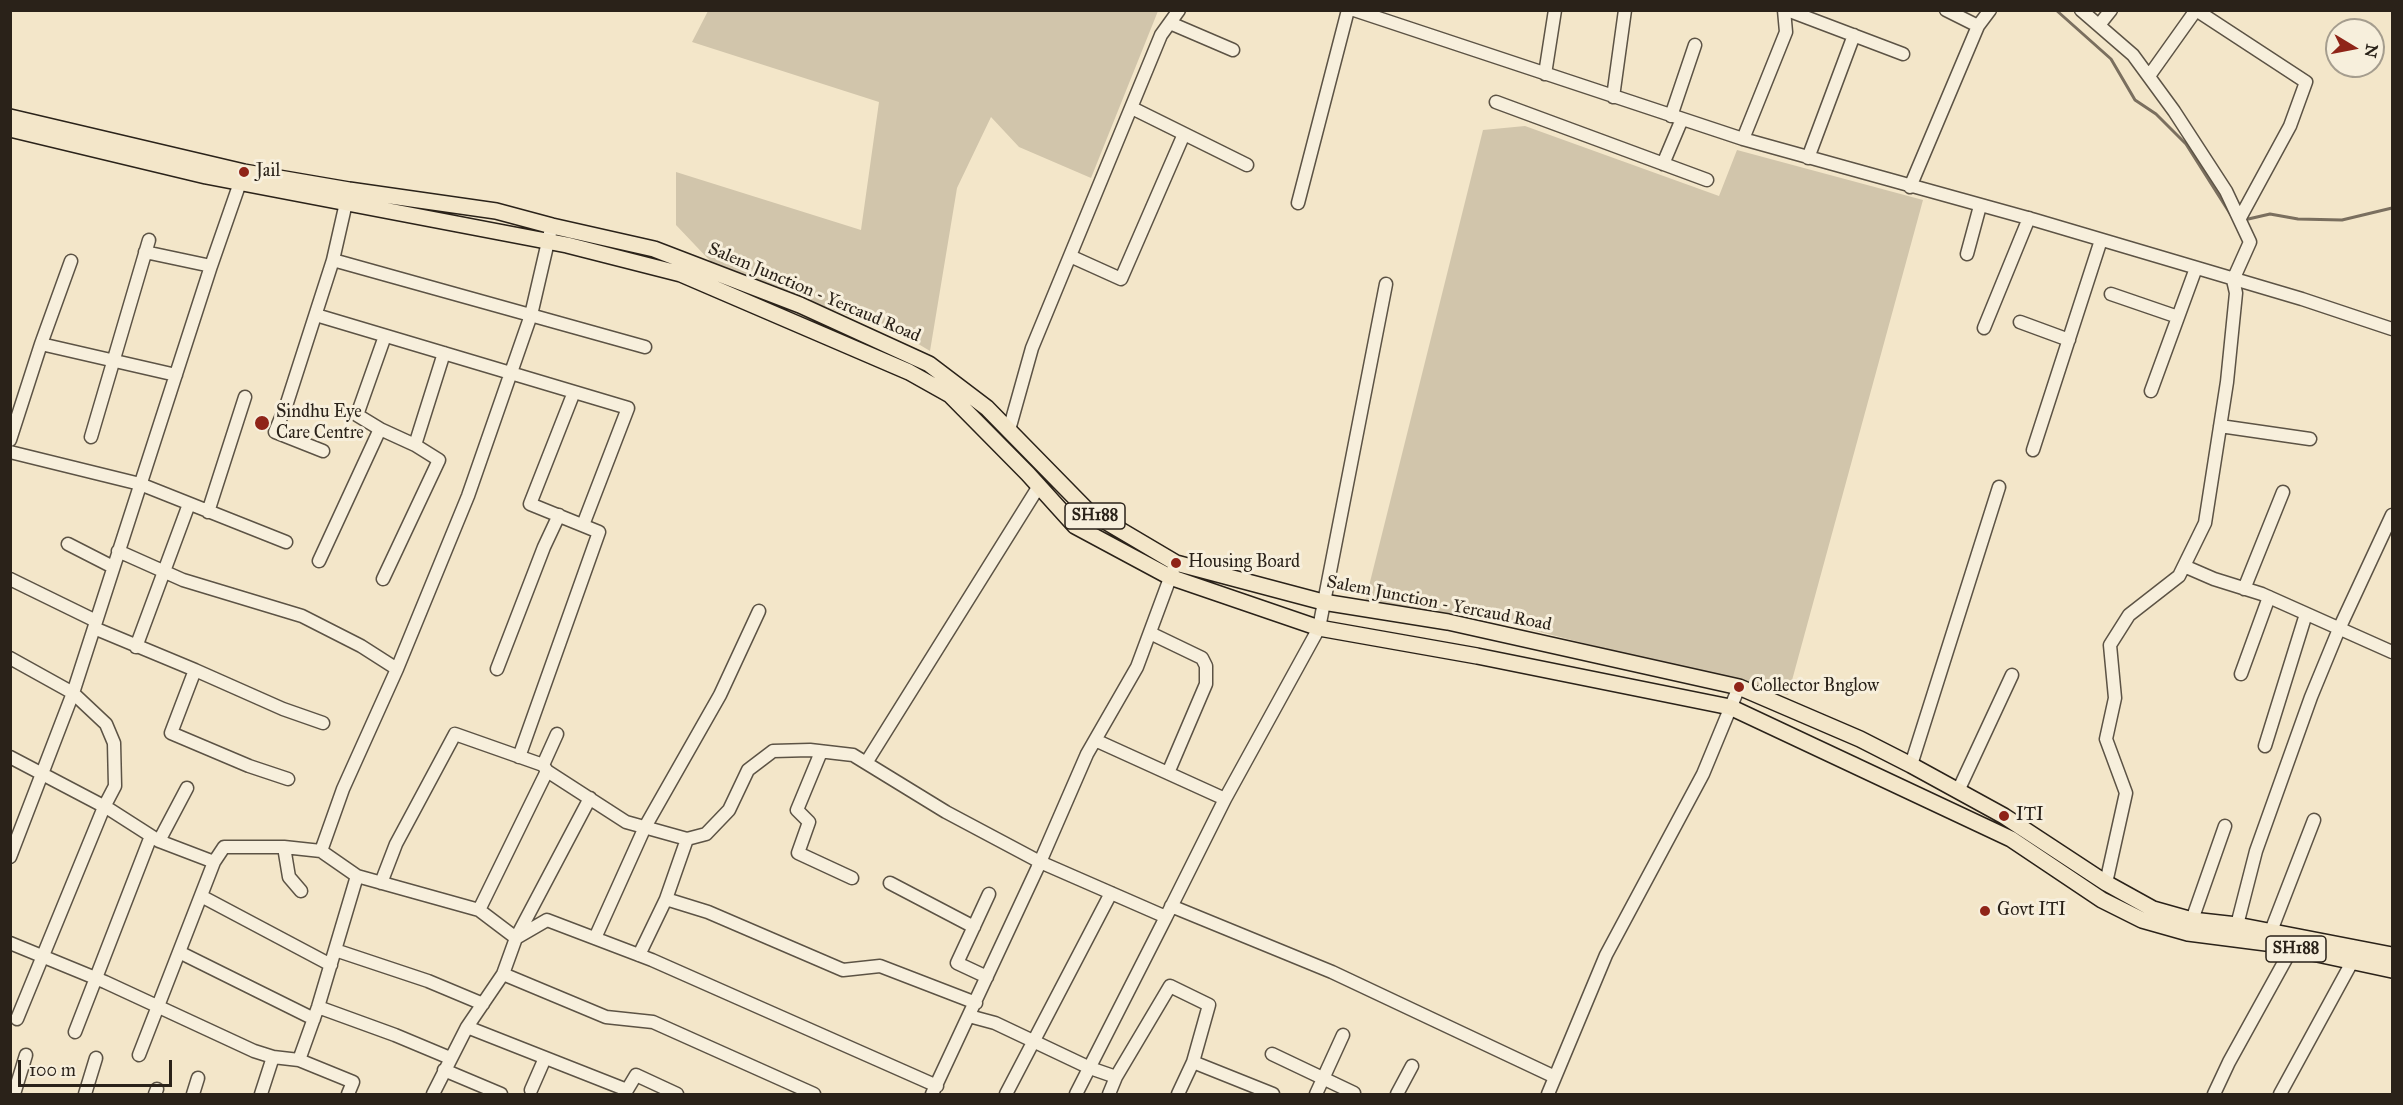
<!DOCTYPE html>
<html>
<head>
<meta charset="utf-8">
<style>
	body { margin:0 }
	#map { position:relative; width:2403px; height:1105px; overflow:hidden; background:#f3e6c9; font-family:"IM FELL Great Primer",serif }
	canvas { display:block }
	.frame { position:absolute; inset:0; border:12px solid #2a2219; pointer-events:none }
	.north { position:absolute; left:2325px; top:18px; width:60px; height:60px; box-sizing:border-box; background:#f7efdc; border:2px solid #a59d8e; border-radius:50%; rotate:100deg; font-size:16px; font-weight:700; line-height:24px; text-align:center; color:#2a2219 }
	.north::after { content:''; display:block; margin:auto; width:21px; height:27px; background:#8f2418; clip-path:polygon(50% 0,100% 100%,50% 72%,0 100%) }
	.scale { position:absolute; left:18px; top:1060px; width:154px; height:27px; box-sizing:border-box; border:3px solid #2a2219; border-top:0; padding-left:8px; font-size:18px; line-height:21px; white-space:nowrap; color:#2a2219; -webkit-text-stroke:4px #f7efdc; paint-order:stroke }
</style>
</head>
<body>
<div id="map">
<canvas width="2403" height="1105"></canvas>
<div class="frame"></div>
<div class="north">N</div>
<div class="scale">100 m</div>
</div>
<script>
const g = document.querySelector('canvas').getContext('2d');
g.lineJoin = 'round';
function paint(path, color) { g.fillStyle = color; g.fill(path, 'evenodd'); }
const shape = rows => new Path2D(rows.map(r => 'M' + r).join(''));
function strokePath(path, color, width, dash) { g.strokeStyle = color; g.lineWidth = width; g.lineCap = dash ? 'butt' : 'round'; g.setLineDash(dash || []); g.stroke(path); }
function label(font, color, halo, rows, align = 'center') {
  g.font = font + ' "IM FELL Great Primer",serif'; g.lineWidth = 6; g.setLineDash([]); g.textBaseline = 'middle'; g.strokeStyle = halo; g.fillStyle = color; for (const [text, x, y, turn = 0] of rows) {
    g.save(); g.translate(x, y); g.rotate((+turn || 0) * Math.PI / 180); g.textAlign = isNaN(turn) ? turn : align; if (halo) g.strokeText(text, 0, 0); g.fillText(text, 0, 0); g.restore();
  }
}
paint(shape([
	[708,11,708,10,1158,11,1091,178,1019,147,991,117,957,188,930,351,910,339,713,264,676,225,676,172,861,230,879,102,692,42],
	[1525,126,1719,196,1737,150,1923,200,1788,695,1485,618,1365,602,1483,130]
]), '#d1c5ab');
strokePath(shape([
	[2056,10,2111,59,2135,100,2156,114,2186,144,2231,215],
	[2244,220,2270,214,2298,219,2342,220,2392,208]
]), '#7a6f5f', 3);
const minor = shape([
	[1354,10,1743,139,2035,220,2302,299,2392,329],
	[1787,10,1903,54],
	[1946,10,1978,26,1990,10],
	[2081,10,2133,55,2174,111,2226,191,2250,242,2233,280,2236,293,2227,382,2205,523,2179,576,2129,615,2110,645,2115,698,2106,739,2126,793,2106,883],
	[2196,10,2306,82,2290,126,2240,218],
	[1170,23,1233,50],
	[2099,25,2111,10],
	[1545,74,1555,10],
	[2149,76,2196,10],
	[1613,97,1625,10],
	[1496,102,1707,180],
	[1132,108,1247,165],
	[1671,116,1695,45],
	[1743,139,1786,32,1784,10],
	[1808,158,1854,35],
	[1663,164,1682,119],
	[1910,187,1978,26],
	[348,194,333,260,645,347],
	[1298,203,1348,10],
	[145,252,211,266],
	[1967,254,1980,206],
	[1070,256,1121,279,1184,134],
	[71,261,41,344,176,375],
	[2111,294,2178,317],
	[316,315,628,408,583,525],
	[2020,322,2069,340],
	[1984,328,2029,218],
	[2151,391,2196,268],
	[2220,426,2310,439],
	[380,429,357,415,385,336],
	[1009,430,1032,348,1161,35,1179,10],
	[91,437,149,240],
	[10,440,41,344],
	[2033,450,2101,240],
	[323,451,275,432,287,403,333,260],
	[10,452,140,484,286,542],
	[208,512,245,397],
	[68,544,113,567],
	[118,551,183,580,302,616,361,646,397,669],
	[319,561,380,429,415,445,444,353],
	[2184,566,2214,579,2262,594,2392,652],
	[10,579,96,621],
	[383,579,439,460,415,445],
	[2244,589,2283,492],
	[94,628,195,670,171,733,249,766,288,779],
	[1150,633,1202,658,1206,666,1206,684,1168,773],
	[136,647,189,504],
	[10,658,73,693,10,857],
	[497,669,544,547,559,515],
	[195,670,283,709,323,723],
	[2241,674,2269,597],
	[1095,740,1225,799],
	[2265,746,2306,614],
	[821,752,797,810,809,822,798,853,852,878],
	[10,757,109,809,159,841,214,862,139,1055],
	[519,757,599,532,530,504,574,392],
	[866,763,1039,486],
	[1911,765,1999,487],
	[547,771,626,822,687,839,706,834,729,810,748,770,773,751,810,750,853,755,946,812,1040,862,1166,917,1225,799,1319,628,1386,284],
	[1958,791,2012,675],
	[590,798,516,938,547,920,652,960,937,1086],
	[159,841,187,788],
	[284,847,289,877,301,891],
	[214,862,224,847,284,847,321,851,343,789,397,669,468,496,531,315,550,233],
	[357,876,479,910,547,771,543,765,557,734],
	[381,883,396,844,455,734,543,765],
	[890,883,974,927],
	[201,896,331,965],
	[666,899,687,839],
	[1171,906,1332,972,1555,1077],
	[2192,920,2225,826],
	[2237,925,2256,851,2311,697,2339,629,2392,515],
	[2271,931,2314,820],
	[595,938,645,827,720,695,759,611],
	[10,943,105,982,254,1051,273,1057,299,1060,318,1007,357,876,321,851],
	[335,950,428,981,483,1004],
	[179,952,314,1019],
	[639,955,666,899,708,912,843,970,880,966,976,1003],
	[503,974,606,1017,653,1022,814,1094],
	[987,977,957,963,989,894],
	[318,1007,395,1035,450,1058],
	[969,1016,995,1023,1090,1068,1116,1077],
	[17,1019,104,807,115,786,114,743,106,724,73,693,211,266,243,174],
	[467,1027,627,1090,636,1075,677,1094],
	[75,1032,151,836],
	[1272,1054,1354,1093],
	[299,1060,353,1082,348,1094],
	[444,1070,501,1094],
	[531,1090,545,1058],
	[14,1094,26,1055],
	[85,1094,96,1058],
	[155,1094,157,1089],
	[193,1094,198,1078],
	[261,1094,273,1057],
	[433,1094,467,1027,503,974,516,938,479,910],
	[932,1094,1037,869,1087,754,1137,667,1173,570],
	[1006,1094,1111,893],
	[1076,1094,1166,917],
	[1109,1094,1116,1077,1170,986,1209,1005,1193,1062,1273,1094],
	[1178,1094,1193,1062],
	[1316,1094,1343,1035],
	[1397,1094,1412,1066],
	[1548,1094,1606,955,1703,774,1739,687],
	[2214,1094,2229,1062,2292,948],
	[2280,1094,2352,962]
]);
const major = shape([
	[10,117,244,172,349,190,496,211,552,226,654,249,800,305,929,364,987,408,1088,511,1176,563,1323,602,1448,622,1739,687,1860,739,1911,765,2004,816,2106,883,2153,909,2192,920,2237,925,2392,955],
	[10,129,206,176,567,245,681,274,909,372,950,395,1028,474,1075,526,1170,577,1319,628,1477,656,1730,707,2011,839,2102,900,2142,920,2188,933,2266,943,2392,970]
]);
strokePath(minor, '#5c5345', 15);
strokePath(major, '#2a2219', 18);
strokePath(minor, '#f7efdc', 12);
strokePath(major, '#f3e6c9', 15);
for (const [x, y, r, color] of [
	[244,172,6,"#8f2418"],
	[262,423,8,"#8f2418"],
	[1176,563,6,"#8f2418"],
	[1739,687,6,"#8f2418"],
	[2004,816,6,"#8f2418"],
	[1985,911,6,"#8f2418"]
]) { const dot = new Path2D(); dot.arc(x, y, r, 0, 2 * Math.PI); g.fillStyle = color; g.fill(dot); strokePath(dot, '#f7efdc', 2); }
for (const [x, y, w] of [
	[1095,516,60],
	[2296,949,60]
]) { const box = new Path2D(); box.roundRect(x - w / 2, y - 13, w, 26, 4.5); g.fillStyle = '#f7efdc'; g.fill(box); strokePath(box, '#2a2219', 1.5); }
label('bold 16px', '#2a2219', null, [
	["SH188",1095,516],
	["SH188",2296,949]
]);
label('18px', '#2a2219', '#f7efdc', [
	["Jail",256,172],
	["Sindhu Eye",276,413],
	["Care Centre",276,434],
	["Housing Board",1188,563],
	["Collector Bnglow",1751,687],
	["ITI",2016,816],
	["Govt ITI",1997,911]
], 'left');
label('18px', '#2a2219', '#f7efdc', [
	["Salem Junction - Yercaud Road",814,293,23],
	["Salem Junction - Yercaud Road",1439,604,11]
]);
</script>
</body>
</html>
